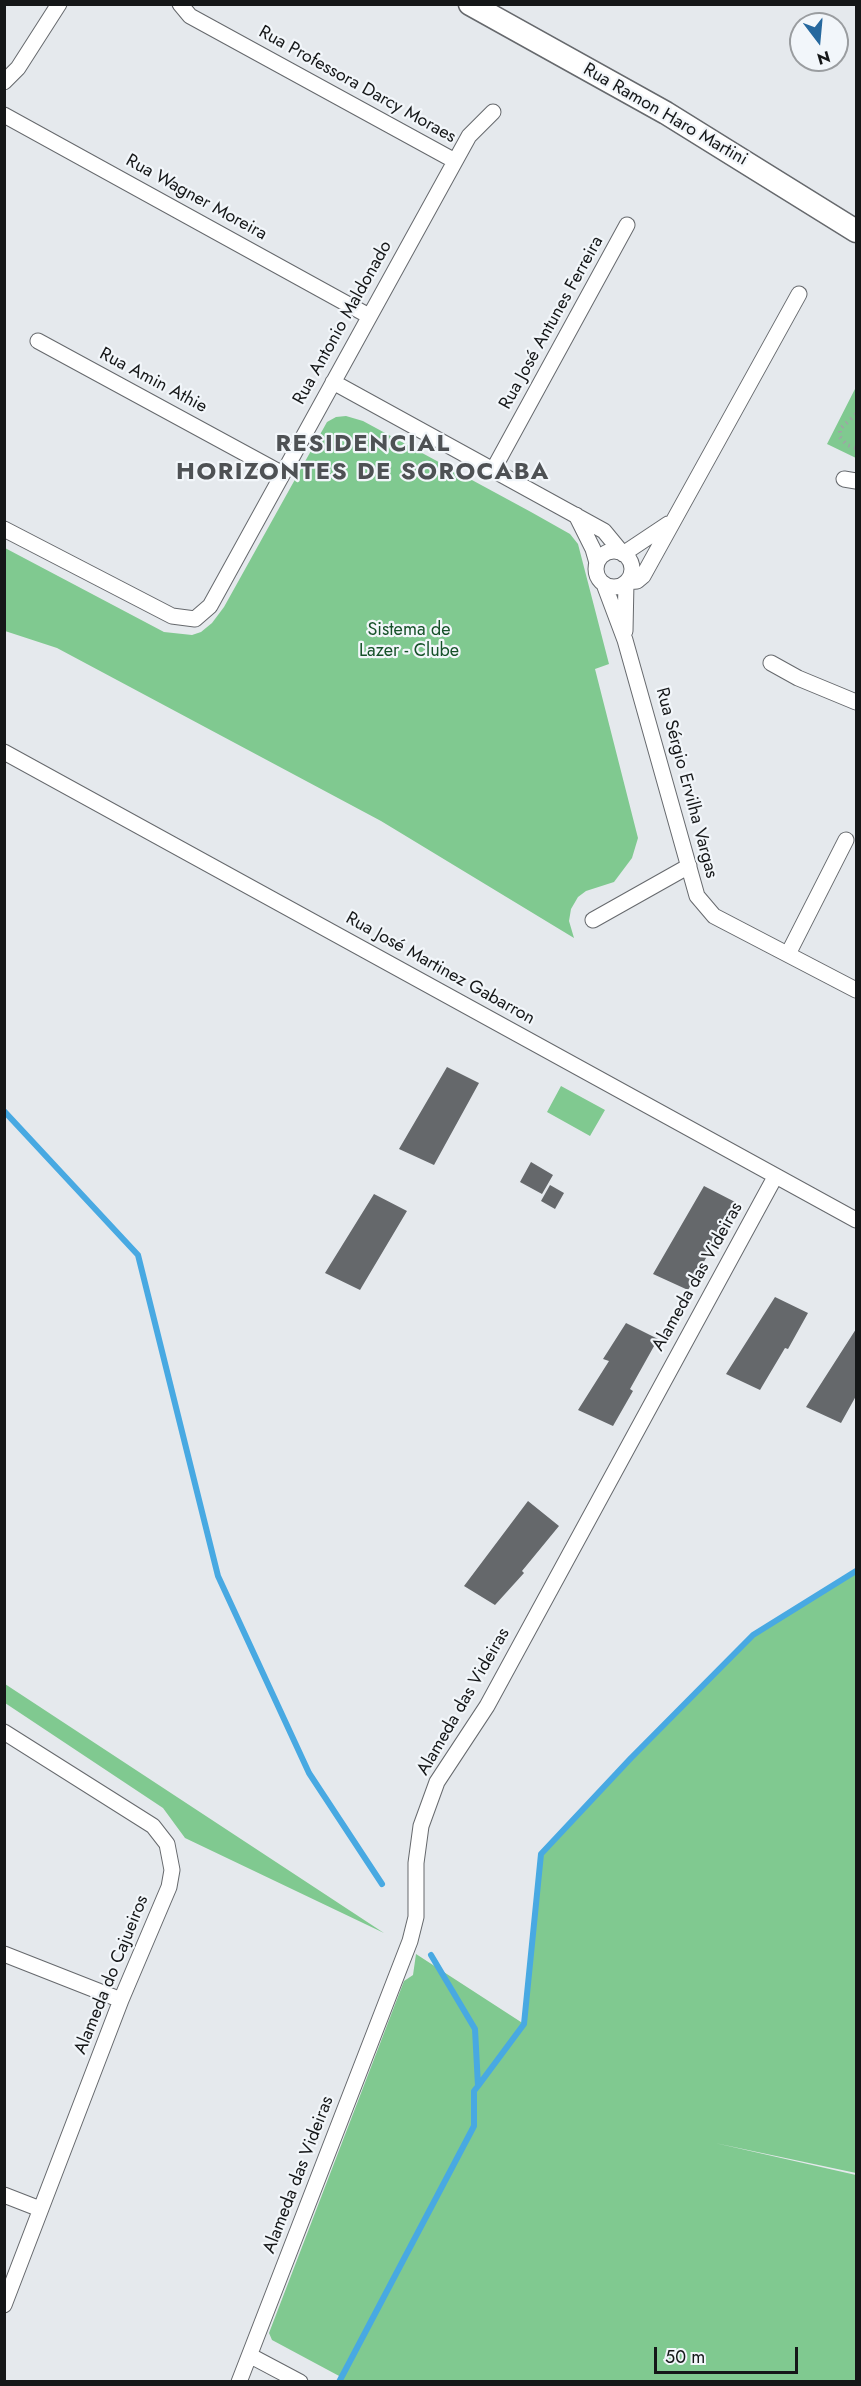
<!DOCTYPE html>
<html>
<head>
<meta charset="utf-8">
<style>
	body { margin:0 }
	#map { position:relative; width:861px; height:2386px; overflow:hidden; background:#e5e9ed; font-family:Jost,sans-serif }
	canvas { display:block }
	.frame { position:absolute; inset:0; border:6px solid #151718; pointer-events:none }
	.north { position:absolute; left:789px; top:12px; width:60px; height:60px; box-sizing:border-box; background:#f2f6fa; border:2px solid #9a9da0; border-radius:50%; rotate:164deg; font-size:16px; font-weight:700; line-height:24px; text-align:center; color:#151718 }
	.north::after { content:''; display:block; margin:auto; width:21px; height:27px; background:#26689e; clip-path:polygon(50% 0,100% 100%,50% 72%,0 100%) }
	.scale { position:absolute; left:654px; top:2347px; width:144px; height:27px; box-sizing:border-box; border:3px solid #151718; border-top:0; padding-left:8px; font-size:18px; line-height:21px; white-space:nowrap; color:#151718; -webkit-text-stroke:4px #f2f6fa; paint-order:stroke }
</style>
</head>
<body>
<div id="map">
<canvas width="861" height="2386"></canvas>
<div class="frame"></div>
<div class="north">N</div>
<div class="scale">50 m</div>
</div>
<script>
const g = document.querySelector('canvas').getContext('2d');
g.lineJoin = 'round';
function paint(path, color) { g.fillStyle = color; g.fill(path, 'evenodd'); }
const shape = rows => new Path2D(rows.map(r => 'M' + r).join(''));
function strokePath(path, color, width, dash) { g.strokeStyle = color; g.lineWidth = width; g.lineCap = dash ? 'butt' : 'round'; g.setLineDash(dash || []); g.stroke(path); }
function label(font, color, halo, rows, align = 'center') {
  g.font = font + ' Jost,sans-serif'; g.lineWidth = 4.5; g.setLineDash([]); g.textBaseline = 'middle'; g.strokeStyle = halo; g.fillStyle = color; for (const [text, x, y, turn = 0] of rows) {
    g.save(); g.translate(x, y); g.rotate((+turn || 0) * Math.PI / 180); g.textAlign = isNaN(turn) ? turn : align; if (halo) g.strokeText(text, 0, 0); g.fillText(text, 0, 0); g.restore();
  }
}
paint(shape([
	[856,387,856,458,827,444],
	[346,416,363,421,531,512,570,534,578,544,609,664,595,669,638,838,632,858,614,882,586,891,578,897,571,909,569,921,574,938,381,821,57,648,5,631,5,548,164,632,192,635,201,632,212,623,224,607,327,422,336,417],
	[561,1086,605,1110,590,1136,547,1112],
	[856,1571,856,2173,715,2143,856,2175,856,2381,339,2381,341,2377,272,2340,269,2333,404,1981,413,1975,416,1954,524,2024,541,1854,631,1758,753,1635],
	[5,1684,384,1933,185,1838,163,1808,5,1703]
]), '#80c990');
strokePath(shape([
	[4,1111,138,1255,218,1576,309,1773,382,1884],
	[478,2086,524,2024,541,1854,631,1758,753,1635,856,1571],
	[339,2382,474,2126,474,2091,478,2086,475,2029,431,1955]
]), '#48a9e2', 6);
paint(shape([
	[447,1067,479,1083,434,1165,399,1149],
	[531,1162,553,1175,542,1194,520,1182],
	[550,1185,564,1193,555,1209,541,1201],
	[704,1186,737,1203,688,1290,653,1274],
	[374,1194,407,1211,360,1290,325,1273],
	[775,1297,808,1313,788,1349,785,1348,760,1390,726,1374],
	[626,1323,658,1339,630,1389,633,1391,613,1426,578,1410,609,1361,603,1359],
	[856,1329,856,1396,841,1423,806,1407],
	[528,1501,559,1526,522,1571,524,1573,495,1605,464,1586]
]), '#65686b');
const minor = shape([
	[180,4,190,16,455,161],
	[4,82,18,68,59,4],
	[4,115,369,316],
	[38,341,281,473],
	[333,382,604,531,623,554,668,524],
	[493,470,627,225],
	[844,479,856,481],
	[576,515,593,549,597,563],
	[4,529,172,616,195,619,210,606,469,136,493,112],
	'596 569a18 18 0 1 1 36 0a18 18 0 1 1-36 0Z',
	[604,584,625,640,697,896,714,916,856,990],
	[625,631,626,582,637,581,643,576,799,294],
	[771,663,798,678,856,702],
	[4,752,856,1220],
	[593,920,689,866],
	[788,954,846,840],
	[4,1732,153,1826,167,1844,172,1870,169,1887,121,2000,4,2305],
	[4,1954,121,2000],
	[4,2195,40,2209],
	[251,2356,300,2382],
	[239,2382,410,1941,416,1917,416,1863,421,1826,437,1782,487,1706,775,1177]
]);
const secondary = shape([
	[470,4,666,113,856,231]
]);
strokePath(minor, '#66696d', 17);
strokePath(secondary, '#66696d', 25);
strokePath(shape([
	[856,414,840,429,840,437,847,445,856,448]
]), '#a0a3a6', 4, [1.5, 4.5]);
strokePath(minor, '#fff', 15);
strokePath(secondary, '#fff', 22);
label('18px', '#151718', '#f2f6fa', [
	["Rua Professora Darcy Moraes",357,85,29],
	["Rua Ramon Haro Martini",665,115,30],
	["Rua Wagner Moreira",196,198,29],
	["Rua Antonio Maldonado",343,323,-61],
	["Rua José Antunes Ferreira",552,323,-61],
	["Rua Amin Athie",153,381,28],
	["Rua Sérgio Ervilha Vargas",686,783,75],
	["Rua José Martinez Gabarron",440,969,29],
	["Alameda das Videiras",698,1277,-61],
	["Alameda das Videiras",464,1702,-60],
	["Alameda do Cajueiros",112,1975,-68],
	["Alameda das Videiras",299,2175,-69]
]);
label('18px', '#155128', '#f2f6fa', [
	["Sistema de",409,631],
	["Lazer - Clube",409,652]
]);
g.letterSpacing = '1.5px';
label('bold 24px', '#4e5154', '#f2f6fa', [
	["RESIDENCIAL",363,445],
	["HORIZONTES DE SOROCABA",363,473]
]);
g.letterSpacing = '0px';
</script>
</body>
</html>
